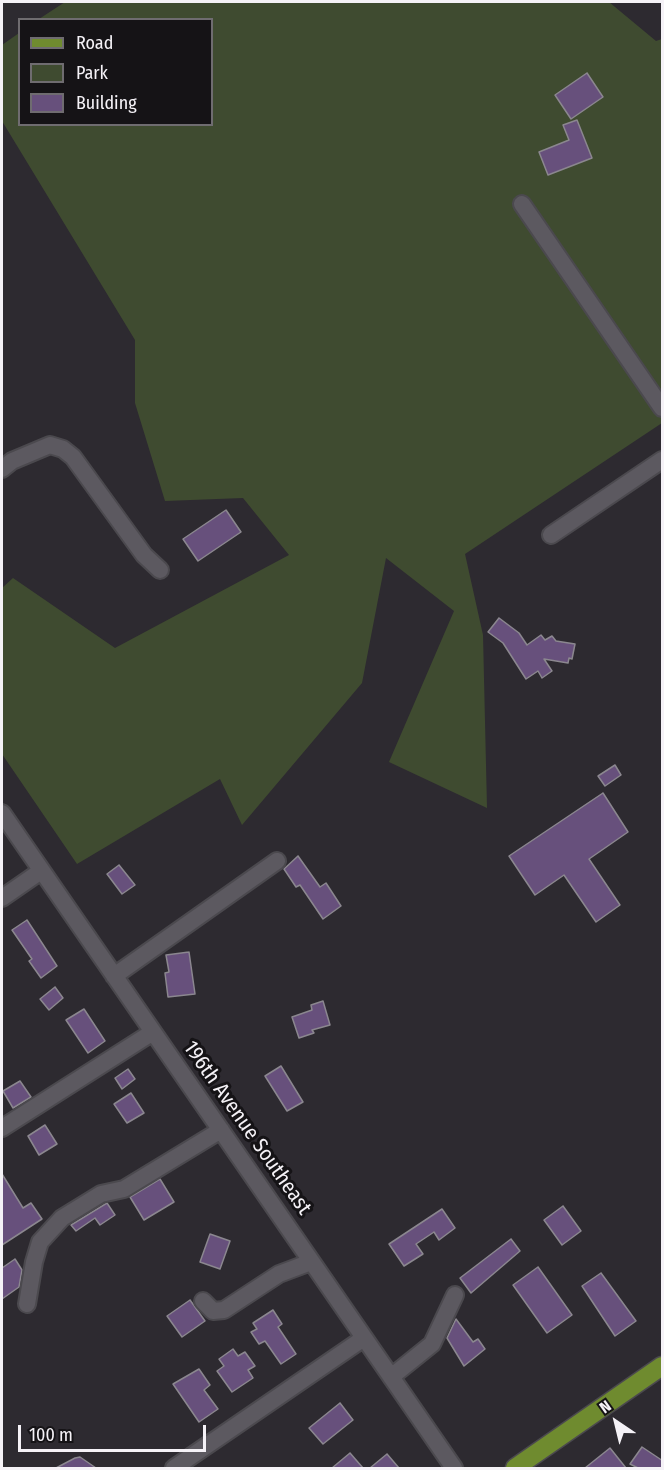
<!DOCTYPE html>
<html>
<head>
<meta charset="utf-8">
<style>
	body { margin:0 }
	#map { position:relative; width:664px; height:1470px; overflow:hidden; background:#2d2a30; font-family:"Fira Sans Condensed",sans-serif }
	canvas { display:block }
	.frame { position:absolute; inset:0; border:3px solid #f5f2f7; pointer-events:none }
	.legend { position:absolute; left:18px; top:18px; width:195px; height:108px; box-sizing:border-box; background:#151316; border:2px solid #6f6c70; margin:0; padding:8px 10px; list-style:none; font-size:18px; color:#f5f2f7 }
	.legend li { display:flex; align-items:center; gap:12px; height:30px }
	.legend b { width:30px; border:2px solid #6f6c70 }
	.north { position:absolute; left:586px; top:1392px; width:60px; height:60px; -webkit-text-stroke:4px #151316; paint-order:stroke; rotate:325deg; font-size:16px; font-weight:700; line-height:24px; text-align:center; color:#f5f2f7 }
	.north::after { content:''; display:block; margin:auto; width:21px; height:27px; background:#f5f2f7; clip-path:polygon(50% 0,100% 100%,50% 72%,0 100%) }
	.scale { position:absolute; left:18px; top:1425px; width:188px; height:27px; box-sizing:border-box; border:3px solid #f5f2f7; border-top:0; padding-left:8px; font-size:18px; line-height:21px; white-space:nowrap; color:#f5f2f7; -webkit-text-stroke:4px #151316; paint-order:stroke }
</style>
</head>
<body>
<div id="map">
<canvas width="664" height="1470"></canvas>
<div class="frame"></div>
<ul class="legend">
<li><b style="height:8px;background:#6f8b2f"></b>Road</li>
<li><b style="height:16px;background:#3f4b30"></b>Park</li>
<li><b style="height:16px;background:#67507c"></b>Building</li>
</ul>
<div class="north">N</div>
<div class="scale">100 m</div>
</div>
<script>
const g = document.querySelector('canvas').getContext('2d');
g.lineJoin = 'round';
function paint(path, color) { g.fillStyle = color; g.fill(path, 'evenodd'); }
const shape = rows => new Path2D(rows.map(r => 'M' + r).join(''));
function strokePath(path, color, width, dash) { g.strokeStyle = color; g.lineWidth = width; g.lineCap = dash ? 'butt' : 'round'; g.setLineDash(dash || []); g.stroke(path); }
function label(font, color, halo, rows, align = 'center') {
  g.font = font + ' "Fira Sans Condensed",sans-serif'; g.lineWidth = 6; g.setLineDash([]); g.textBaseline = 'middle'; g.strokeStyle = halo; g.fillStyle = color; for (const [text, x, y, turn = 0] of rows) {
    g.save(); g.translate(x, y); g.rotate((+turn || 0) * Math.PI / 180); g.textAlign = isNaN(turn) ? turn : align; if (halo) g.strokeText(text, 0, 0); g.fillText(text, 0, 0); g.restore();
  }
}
paint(shape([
	[65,2,609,2,656,41,662,39,662,423,465,554,483,635,487,808,389,762,454,611,386,558,362,683,242,825,220,779,77,864,2,754,2,588,13,578,115,648,289,555,243,498,165,501,135,403,135,340,2,121,2,45,19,33,20,124,212,124,212,20,39,19]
]), '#3f4b30');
const building = shape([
	[587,73,603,97,571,119,555,95,587,73],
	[577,120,592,158,548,175,539,152,569,140,563,125,577,120],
	[226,510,241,532,198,561,183,539,226,510],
	[499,618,519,633,527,645,541,635,545,640,552,636,556,641,575,644,572,659,569,658,568,663,544,659,552,671,542,678,538,671,526,679,503,643,488,632,499,618],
	[615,765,621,775,605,786,598,776,615,765],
	[603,793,628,832,589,859,620,905,596,922,564,875,535,895,509,856,603,793],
	[298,856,320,887,326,883,341,906,323,919,300,885,296,887,284,869,298,856],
	[119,865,135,885,122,894,107,874,119,865],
	[27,920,57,966,41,978,29,961,32,959,12,930,27,920],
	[189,952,195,994,168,997,165,973,169,972,166,955,189,952],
	[55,987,63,998,49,1010,40,999,55,987],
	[323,1001,330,1025,312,1030,314,1033,299,1038,292,1017,312,1010,311,1005,323,1001],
	[84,1009,105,1041,88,1053,66,1020,84,1009],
	[281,1066,303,1102,287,1111,265,1076,281,1066],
	[128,1069,135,1079,122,1089,115,1078,128,1069],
	[20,1081,31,1097,13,1108,3,1091,20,1081],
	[131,1093,144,1113,127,1123,114,1104,131,1093],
	[45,1125,57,1144,39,1155,28,1136,45,1125],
	[2,1174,23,1208,31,1203,42,1219,2,1245,2,1174],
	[160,1179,174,1202,144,1220,130,1197,160,1179],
	[107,1203,115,1215,100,1225,95,1218,76,1231,71,1225,107,1203],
	[563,1206,581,1231,562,1245,544,1220,563,1206],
	[442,1209,455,1228,439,1240,434,1232,416,1244,423,1254,404,1266,389,1244,442,1209],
	[210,1234,230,1241,220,1269,200,1262,210,1234],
	[511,1239,520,1251,471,1293,460,1278,511,1239],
	[15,1259,22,1270,19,1287,2,1299,2,1268,15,1259],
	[538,1267,572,1315,547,1333,513,1285,538,1267],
	[601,1273,636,1321,615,1336,582,1286,601,1273],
	[190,1300,205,1321,182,1337,167,1316,190,1300],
	[273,1310,282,1324,278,1327,296,1354,281,1364,265,1341,259,1344,251,1332,257,1329,253,1323,273,1310],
	[456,1319,473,1342,478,1339,485,1349,464,1366,447,1338,456,1319],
	[233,1349,238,1356,245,1352,255,1366,248,1370,253,1378,232,1392,217,1371,224,1366,219,1359,233,1349],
	[199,1369,210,1385,204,1390,218,1409,199,1422,173,1384,199,1369],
	[340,1403,353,1420,323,1444,309,1428,340,1403],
	[642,1447,663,1461,663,1468,638,1468,630,1464,642,1447],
	[610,1448,626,1468,585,1468,610,1448],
	[350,1453,363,1468,332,1468,350,1453],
	[387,1454,399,1468,370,1468,387,1454],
	[80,1457,96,1468,56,1468,75,1458,80,1457]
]);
paint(building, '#67507c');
strokePath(building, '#8b878f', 1.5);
const minor = shape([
	[522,204,662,408],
	[2,469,12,461,50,445,63,449,73,457,144,555,160,570],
	[551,535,662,460],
	[2,813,454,1468],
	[2,898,41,871],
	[114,976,277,861],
	[2,1128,153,1032],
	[203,1301,213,1311,224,1310,279,1274,311,1262],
	[27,1304,34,1262,40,1242,62,1218,101,1194,124,1189,221,1130],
	[391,1377,432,1344,455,1295],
	[174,1468,364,1338]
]);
const major = shape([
	[515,1468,662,1366]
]);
strokePath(minor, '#4b494e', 20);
strokePath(major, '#4b494e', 21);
strokePath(minor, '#5c5960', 16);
strokePath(major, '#6f8b2f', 18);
label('21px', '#f5f2f7', '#151316', [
	["196th Avenue Southeast",247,1128,55]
]);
</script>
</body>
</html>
